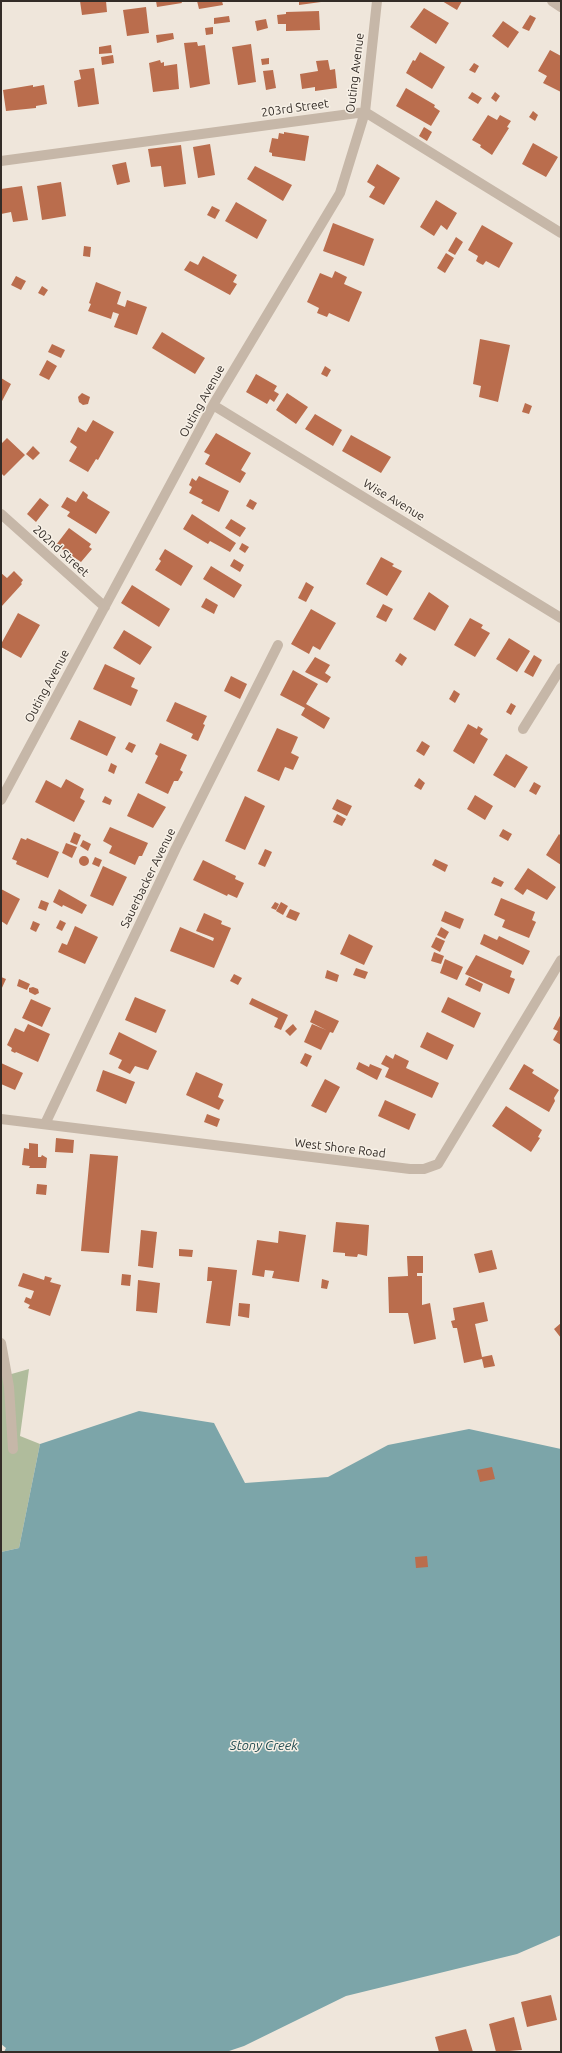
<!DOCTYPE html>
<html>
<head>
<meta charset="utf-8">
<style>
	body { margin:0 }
	#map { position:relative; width:562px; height:2053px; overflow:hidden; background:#efe6db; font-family:Ubuntu,sans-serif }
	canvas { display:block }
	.frame { position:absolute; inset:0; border:2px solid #332c27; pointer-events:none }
</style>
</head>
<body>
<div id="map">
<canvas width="562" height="2053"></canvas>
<div class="frame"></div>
</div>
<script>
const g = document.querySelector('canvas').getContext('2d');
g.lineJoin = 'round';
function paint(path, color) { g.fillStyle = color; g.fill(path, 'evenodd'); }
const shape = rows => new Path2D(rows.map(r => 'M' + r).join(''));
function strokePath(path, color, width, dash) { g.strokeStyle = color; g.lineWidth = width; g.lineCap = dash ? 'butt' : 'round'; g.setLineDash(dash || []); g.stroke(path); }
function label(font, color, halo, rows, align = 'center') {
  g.font = font + ' Ubuntu,sans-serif'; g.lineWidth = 3; g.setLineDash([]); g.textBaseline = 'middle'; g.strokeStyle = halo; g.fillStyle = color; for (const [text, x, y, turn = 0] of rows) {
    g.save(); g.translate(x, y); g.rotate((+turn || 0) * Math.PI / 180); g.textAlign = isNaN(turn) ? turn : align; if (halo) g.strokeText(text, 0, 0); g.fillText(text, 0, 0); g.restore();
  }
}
paint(shape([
	[29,1369,20,1436,40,1444,19,1548,1,1552,1,1377]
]), '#b0bc9c');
paint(shape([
	[139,1411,214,1423,245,1483,328,1477,388,1445,469,1429,561,1449,561,1935,517,1954,346,1996,244,2046,226,2052,4,2052,6,2048,1,2044,1,1552,19,1548,40,1444]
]), '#7ca5a9');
paint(shape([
	[80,1,106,1,107,12,82,15],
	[156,1,181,1,182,3,157,7],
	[197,1,222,1,223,5,199,9],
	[299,1,321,1,321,2,299,5],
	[442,1,462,1,457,10],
	[146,7,149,33,127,36,123,10],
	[424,8,449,23,436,44,410,27],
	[319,11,320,30,286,31,286,24,278,24,277,15,286,14,286,12],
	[530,15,536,18,529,31,522,28],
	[229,16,230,22,214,24,214,18],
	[266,19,268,28,257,31,255,21],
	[503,21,519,32,508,48,492,36],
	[213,27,213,34,206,35,205,28],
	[173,33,174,39,157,43,156,35],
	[197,42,198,46,205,45,210,84,190,88,184,43],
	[251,44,256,82,238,85,232,47],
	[111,45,112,53,99,54,99,47],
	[550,50,561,56,561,92,543,83,547,76,538,71],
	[420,52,445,67,432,89,406,73,413,60,415,61],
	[113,55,114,63,102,65,101,57],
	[269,58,269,64,262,65,261,59],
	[160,60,161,63,164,62,164,66,177,64,179,89,153,92,149,63],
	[328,60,330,70,335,69,337,88,315,91,315,87,302,89,300,74,318,71,316,61],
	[474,63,479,66,475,73,469,70],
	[94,68,99,104,78,107,74,81,81,79,79,70],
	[273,70,276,88,266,90,263,71],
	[33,85,33,87,44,85,47,104,36,106,36,108,6,111,3,90],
	[406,88,435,105,434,107,440,111,431,126,396,106],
	[472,92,482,98,478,104,468,98],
	[495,92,500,96,496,102,491,98],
	[533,111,538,115,535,121,529,117],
	[488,115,497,120,500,115,511,121,507,127,509,128,492,155,480,147,481,145,472,140],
	[424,127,432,132,427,141,419,136],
	[284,132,309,136,305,161,272,156,272,153,269,152,272,138,278,139,279,133,284,134],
	[533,143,558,157,546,177,522,164],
	[210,144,215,175,198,178,193,147],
	[181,145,186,184,164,187,161,166,151,167,148,149],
	[126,162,130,182,117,185,112,165],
	[377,164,400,178,384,205,369,197,375,187,367,182],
	[255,166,292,185,283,201,247,179],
	[61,182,66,216,42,220,37,186],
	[22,186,28,220,13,222,11,212,1,214,1,189],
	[436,200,457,213,447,230,441,225,434,236,420,227],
	[236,202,267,220,257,239,225,221],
	[212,206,220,210,215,219,207,215],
	[333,223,374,239,364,266,323,251],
	[482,225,513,243,499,268,486,261,483,265,479,263,476,261,478,256,468,250],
	[456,237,463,242,455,255,448,251],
	[84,246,91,247,90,257,83,256],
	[446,253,454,258,445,273,437,268],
	[203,256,237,275,233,282,237,284,230,295,184,270,190,261,198,265],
	[335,271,347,277,344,284,362,292,349,322,329,313,327,317,317,313,319,308,307,302,320,273,332,278],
	[16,276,26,281,21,290,11,285],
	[96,282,121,292,117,304,125,307,127,300,147,307,137,335,114,327,119,314,113,312,111,319,88,311,91,304,89,303],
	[42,286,48,290,44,296,38,293],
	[162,332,205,358,195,374,152,348],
	[480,339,510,345,498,402,479,397,481,386,473,384],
	[52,344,65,350,61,358,48,352],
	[47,360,57,366,49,380,39,375],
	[325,366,331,370,327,377,321,374],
	[256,374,277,386,274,391,279,394,274,402,270,399,267,404,246,392],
	[1,378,11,384,1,403],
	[82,393,90,397,88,404,83,405,79,402,78,397],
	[287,393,308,407,296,424,276,410],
	[525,403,532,406,529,414,522,412],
	[315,414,342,430,333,446,305,429],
	[93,420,114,432,98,460,96,459,88,472,69,461,77,447,70,442,78,427,86,432],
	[216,433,251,453,241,470,246,473,240,483,205,464,210,455,204,452],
	[351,435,391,457,381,473,342,451],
	[7,438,25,455,4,476,1,473,1,444],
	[33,446,40,453,33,460,26,454],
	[199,476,229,491,219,512,201,503,203,500,189,493,192,487,189,485,192,478,196,481],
	[83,491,88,495,87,498,110,512,96,534,67,516,70,512,61,507,67,497,76,502],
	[40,498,49,505,36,522,27,514],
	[250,499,257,503,253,510,246,506],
	[192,514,236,543,230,552,210,541,208,544,183,529],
	[231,519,246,528,240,537,225,528],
	[69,528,91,544,89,547,92,549,81,562,56,545],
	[242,543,249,547,245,553,239,549],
	[165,549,193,566,181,586,155,570,161,561,159,559],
	[381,557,394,564,392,566,402,571,387,596,366,584],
	[234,559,244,565,240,572,230,566],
	[211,566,242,585,234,598,203,579],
	[14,571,23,580,21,583,22,584,1,607,1,573,7,578],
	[306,582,314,587,306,602,298,598],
	[132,585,170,609,159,627,121,603],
	[429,592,449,606,435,631,413,619],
	[206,598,218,605,214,614,201,607],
	[383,604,393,609,386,622,376,617],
	[311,609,336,623,320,650,313,646,309,654,291,644],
	[18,613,40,625,21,658,1,647,1,644],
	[470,618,483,625,481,628,490,633,475,657,454,645],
	[124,630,152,647,140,665,113,648],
	[509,638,530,651,517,672,496,659],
	[400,653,407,658,402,666,395,661],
	[534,655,542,660,533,677,524,672],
	[315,657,330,665,325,673,331,677,327,683,305,672],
	[105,664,135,678,131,687,138,690,131,706,93,689],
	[293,670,318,684,306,704,330,718,324,729,301,715,305,708,280,695],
	[231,676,247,684,240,699,224,691],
	[454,690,460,694,455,703,449,699],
	[175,702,207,716,203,724,205,725,198,741,191,738,193,734,166,721],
	[511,703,516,706,511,715,506,712],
	[79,720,116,737,107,756,70,739],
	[468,724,477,729,478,726,483,729,480,734,488,739,474,764,453,751],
	[277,728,298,737,291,753,299,757,293,770,285,767,279,781,257,771],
	[422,741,430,746,424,756,416,751],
	[129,742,136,745,132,753,125,749],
	[160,743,187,755,180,770,183,772,178,781,174,781,168,794,145,783,158,756,155,754],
	[506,754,528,767,515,788,493,775],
	[111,763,117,766,114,774,108,771],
	[419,778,425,783,421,790,414,786],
	[66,779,84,789,80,798,85,801,74,822,35,802,46,780,61,788],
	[534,782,541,786,536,795,529,791],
	[138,793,166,807,153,828,127,816],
	[475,795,493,806,485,820,467,809],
	[105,796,112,800,110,805,102,802],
	[245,796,265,806,245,850,225,841],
	[337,799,352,806,347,816,332,809],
	[337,814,346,819,342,826,333,822],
	[110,827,148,843,142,856,139,856,135,865,109,853,112,846,103,841],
	[503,829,512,834,508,841,499,836],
	[74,832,81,835,77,845,70,842],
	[559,834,561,836,561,865,546,855],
	[21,838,26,840,27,838,59,852,48,878,16,864,17,861,12,859],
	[83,840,91,844,88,851,80,846],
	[66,843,77,847,72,858,62,853],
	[265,849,272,852,265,867,258,864],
	'79 861a5 5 0 1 1 10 0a5 5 0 1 1-10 0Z',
	[95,857,102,860,99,867,92,864],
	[435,859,448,865,445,872,432,865],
	[203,860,236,876,235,879,244,883,237,898,228,894,227,896,193,880],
	[103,866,127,877,113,906,90,896],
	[528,868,556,887,547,900,527,889,523,895,514,889],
	[494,877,504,882,501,887,491,883],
	[1,889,20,899,7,925,1,921],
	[59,889,87,905,82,914,63,905,62,907,53,902],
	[501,898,535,912,532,920,536,922,529,938,502,927,505,920,494,915],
	[41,900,49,903,46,911,38,908],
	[275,902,279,904,276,910,271,908],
	[281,902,288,906,283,915,276,911],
	[290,909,300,913,296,921,286,917],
	[445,911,464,919,460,929,441,921],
	[204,913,222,921,221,924,231,928,214,968,170,951,180,927,213,941,214,938,196,931],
	[60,920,66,923,62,931,56,928],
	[33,921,40,924,36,932,30,929],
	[75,926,98,937,85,964,58,952,62,943,67,945],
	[441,927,449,932,445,939,437,935],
	[349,934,373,946,364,965,340,954],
	[484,934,497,940,499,936,530,951,523,965,480,944],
	[436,937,445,941,440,952,431,947],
	[434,952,444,956,441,964,431,961],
	[476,955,512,971,510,977,515,979,509,994,465,974],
	[445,959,463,967,457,980,440,973],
	[356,968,368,972,365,979,353,975],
	[327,970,339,975,337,982,325,978],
	[234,974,242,978,238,985,230,981],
	[1,977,6,979,1,990],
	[469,977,483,984,480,992,465,985],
	[19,979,30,984,27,990,17,986],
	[33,987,38,989,39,993,35,995,29,992,29,988],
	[135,997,166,1010,156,1033,125,1020],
	[448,997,481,1013,474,1028,441,1012],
	[252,998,288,1015,281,1030,274,1027,278,1018,249,1004],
	[31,999,51,1008,42,1027,22,1018],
	[315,1010,339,1021,333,1033,330,1032,321,1050,304,1042,312,1024,326,1030,310,1022],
	[561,1014,561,1045,553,1040,558,1031,553,1029],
	[28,1024,50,1034,38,1062,16,1052,15,1053,11,1051,12,1048,7,1045,15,1028,24,1032],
	[293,1024,297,1029,290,1036,285,1031],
	[119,1032,157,1051,148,1070,135,1066,130,1074,118,1068,122,1060,109,1054],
	[427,1032,454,1045,447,1060,420,1047],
	[305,1053,312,1056,307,1067,300,1063],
	[395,1054,409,1061,406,1068,439,1083,432,1098,385,1077,389,1068,381,1064,386,1055,393,1059],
	[359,1062,369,1067,370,1064,382,1069,377,1080,356,1069],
	[1,1063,23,1073,15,1090,1,1084],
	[524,1064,534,1070,532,1073,559,1090,554,1098,555,1101,549,1112,509,1089],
	[103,1070,135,1082,126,1104,96,1091],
	[196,1072,223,1084,218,1097,224,1100,219,1110,186,1095],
	[325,1079,340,1087,326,1113,311,1106],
	[385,1100,416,1114,409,1130,378,1116],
	[506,1106,542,1130,538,1137,540,1138,531,1152,492,1126],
	[207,1114,220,1119,217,1127,204,1122],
	[56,1138,74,1140,73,1153,55,1152],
	[29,1143,38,1144,38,1157,41,1157,42,1155,47,1158,46,1168,29,1168,30,1166,22,1165,24,1148,29,1149],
	[90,1154,118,1156,109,1253,81,1251],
	[37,1184,47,1185,46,1195,36,1194],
	[336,1222,369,1225,367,1256,358,1254,357,1257,345,1256,345,1253,333,1252],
	[141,1230,157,1232,153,1268,138,1266],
	[279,1231,306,1235,299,1282,272,1278,274,1271,265,1270,264,1277,252,1275,257,1240,278,1243],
	[179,1249,193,1250,192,1257,179,1256],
	[492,1250,497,1269,479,1273,474,1254],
	[407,1256,423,1256,423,1273,417,1273,417,1276,422,1276,422,1305,430,1303,436,1339,414,1344,408,1313,389,1313,388,1277,408,1276],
	[208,1267,237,1270,230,1326,206,1323,212,1281,207,1281],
	[23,1273,44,1280,45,1276,52,1278,50,1282,61,1285,50,1316,28,1308,30,1305,24,1302,26,1297,31,1299,34,1291,18,1286],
	[122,1274,131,1275,130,1286,121,1285],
	[322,1279,329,1281,327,1289,321,1288],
	[138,1280,160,1283,157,1313,136,1311],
	[484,1302,488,1321,475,1324,482,1357,492,1355,495,1366,484,1368,482,1359,464,1363,457,1328,453,1328,451,1321,455,1320,453,1308],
	[239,1303,250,1304,249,1318,238,1316],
	[561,1323,561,1338,554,1329],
	[492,1467,495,1479,480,1482,477,1470],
	[427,1556,428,1567,416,1568,415,1557],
	[551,1995,557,2020,527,2027,521,2002],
	[514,2017,522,2050,496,2052,489,2024],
	[466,2029,473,2052,439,2052,435,2037]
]), '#ba6d4d');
strokePath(shape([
	[552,1,561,7],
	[1,161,365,112,561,233],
	[213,405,561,618],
	[1,514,105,607],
	[523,729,561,668],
	[1,800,213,405,340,193,365,112,377,1],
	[1,1119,410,1169,424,1169,438,1164,561,960],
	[45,1124,176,848,278,645],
	[1,1343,9,1387,13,1449]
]), '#c6b7a8', 10);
label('12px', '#332c27', '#f7f0e6', [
	["Outing Avenue",355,73,-83],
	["203rd Street",295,108,-8],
	["Outing Avenue",202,401,-61],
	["Wise Avenue",394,500,31],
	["202nd Street",61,551,42],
	["Outing Avenue",47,686,-62],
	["Sauerbacker Avenue",148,878,-64],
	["West Shore Road",340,1148,7]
]);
label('italic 13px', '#214b50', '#f7f0e6', [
	["Stony Creek",264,1746]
]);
</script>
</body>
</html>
